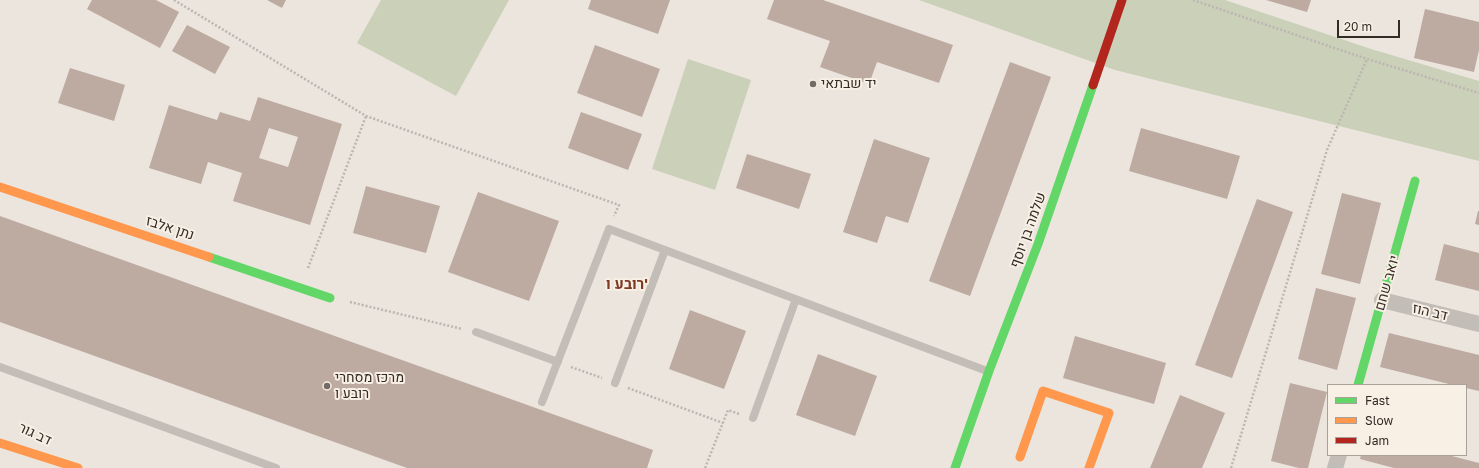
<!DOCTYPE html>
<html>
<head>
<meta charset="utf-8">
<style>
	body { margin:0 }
	#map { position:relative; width:1479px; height:468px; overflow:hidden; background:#ebe5de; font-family:"Golos Text",sans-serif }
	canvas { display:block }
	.legend { position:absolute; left:1327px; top:384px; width:140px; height:72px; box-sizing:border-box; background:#f8efe5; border:1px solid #a9a199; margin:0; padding:5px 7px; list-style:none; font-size:12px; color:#332b26 }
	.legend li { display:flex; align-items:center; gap:8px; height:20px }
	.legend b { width:20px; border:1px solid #a9a199 }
	.scale { position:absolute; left:1337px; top:20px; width:63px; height:18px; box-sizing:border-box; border:2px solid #332b26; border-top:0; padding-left:5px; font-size:12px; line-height:14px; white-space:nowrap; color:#332b26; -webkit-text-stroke:3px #f8efe5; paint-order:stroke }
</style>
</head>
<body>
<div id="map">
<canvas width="1479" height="468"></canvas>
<ul class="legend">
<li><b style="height:5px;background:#63d668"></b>Fast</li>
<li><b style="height:5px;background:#ff974d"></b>Slow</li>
<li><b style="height:5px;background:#b3261e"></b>Jam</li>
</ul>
<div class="scale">20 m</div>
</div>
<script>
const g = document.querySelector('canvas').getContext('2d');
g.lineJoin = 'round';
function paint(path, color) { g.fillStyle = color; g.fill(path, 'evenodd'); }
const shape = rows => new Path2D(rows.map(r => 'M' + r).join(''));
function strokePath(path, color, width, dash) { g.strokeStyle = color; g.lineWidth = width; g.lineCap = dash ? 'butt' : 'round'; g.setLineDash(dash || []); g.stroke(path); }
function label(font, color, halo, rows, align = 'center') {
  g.font = font + ' "Golos Text",Heebo,sans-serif'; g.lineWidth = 4; g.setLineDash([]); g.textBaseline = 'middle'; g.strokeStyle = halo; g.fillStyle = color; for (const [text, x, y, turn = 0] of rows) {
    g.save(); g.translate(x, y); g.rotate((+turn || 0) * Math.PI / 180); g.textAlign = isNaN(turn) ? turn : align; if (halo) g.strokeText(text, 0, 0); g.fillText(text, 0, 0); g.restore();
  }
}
paint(shape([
	[381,0,509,0,456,96,357,43],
	[919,0,1225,0,1371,49,1479,81,1479,161,1115,70],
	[688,59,751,80,715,190,652,169]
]), '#cbd0b9');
paint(shape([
	[92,0,156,0,179,12,160,48,87,9],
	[267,0,286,0,282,8],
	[591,0,670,0,658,34,588,9],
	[774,0,823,0,953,45,939,83,877,62,869,84,820,67,830,41,767,19],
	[1266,0,1311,0,1307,12],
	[1425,9,1479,22,1479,50,1474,72,1414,58],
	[187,25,230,47,215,74,172,51],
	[595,45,660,69,642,117,577,93],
	[1010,62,1051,77,970,296,929,281],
	[70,68,125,85,114,121,58,103],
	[258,97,342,124,310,225,233,201,242,173,208,162,201,184,149,168,169,105,217,120,220,112,250,121],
	[269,128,298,137,288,167,259,158],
	[581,112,642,134,628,170,568,148],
	[1141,128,1240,156,1227,199,1129,171],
	[874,139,930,158,908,223,886,216,877,243,843,232],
	[747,154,811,174,799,209,736,188],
	[366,186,440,206,426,253,353,233],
	[478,192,559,221,529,301,448,272],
	[1342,193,1381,203,1360,284,1321,274],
	[1257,199,1293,212,1232,378,1195,365],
	[1478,211,1479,211,1479,225,1475,224],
	[0,216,653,450,647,468,407,468,0,322],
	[1444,244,1479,253,1479,291,1435,280],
	[1316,288,1356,298,1337,370,1298,359],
	[690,310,746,331,724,389,669,369],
	[1389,333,1479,355,1479,391,1466,388,1466,385,1453,385,1380,367],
	[1075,336,1166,363,1154,404,1063,378],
	[818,354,877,376,855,436,796,415],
	[1290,383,1327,392,1308,468,1299,468,1271,461],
	[1180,395,1225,413,1202,468,1150,468],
	[1361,455,1448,455,1479,463,1479,468,1394,468,1360,459]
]), '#bdaaa0');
strokePath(shape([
	[174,0,366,116,619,205,614,216],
	[1193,0,1367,59,1479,93],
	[308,268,366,116],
	[350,302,462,329],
	[571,367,602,378],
	[628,388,723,423],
	[705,468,728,410,739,414],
	[1231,468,1327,150,1367,59]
]), '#bcb5b0', 2.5, [2, 2]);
strokePath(shape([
	[476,332,558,362],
	[0,367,276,468],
	[615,383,665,250],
	[542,402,609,229,987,371],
	[753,418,796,299]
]), '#c3bdb8', 8);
strokePath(shape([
	[1382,300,1479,324],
	[1335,468,1339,455]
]), '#c3bdb8', 16);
strokePath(shape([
	[209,257,330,298],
	[1358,385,1415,181],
	[955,468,989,371,1038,244,1093,85]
]), '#63d668', 9);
strokePath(shape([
	[0,187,209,257],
	[0,443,78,468],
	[1020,457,1043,391,1109,413,1089,468]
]), '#ff974d', 9);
strokePath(shape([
	[1093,85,1122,0]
]), '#b3261e', 9);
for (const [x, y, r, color] of [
	[813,84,4,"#736c66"],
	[327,386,4,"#736c66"]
]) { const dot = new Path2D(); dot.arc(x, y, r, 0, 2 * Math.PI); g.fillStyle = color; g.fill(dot); strokePath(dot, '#f8efe5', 1.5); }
label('14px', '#332b26', '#f8efe5', [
	["יד שבתאי",821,84],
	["מרכז מסחרי",335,378],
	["רובע ו",335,394]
], 'left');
label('14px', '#332b26', '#f8efe5', [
	["נתן אלבז",170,228,18],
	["שלמה בן יוסף",1028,230,-70],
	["יואב שחם",1387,283,-74],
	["דב הוז",1430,312,13],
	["דב גור",35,434,25]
]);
label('bold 15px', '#7e3a23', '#f8efe5', [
	["רובע ו'",627,284]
]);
</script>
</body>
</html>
